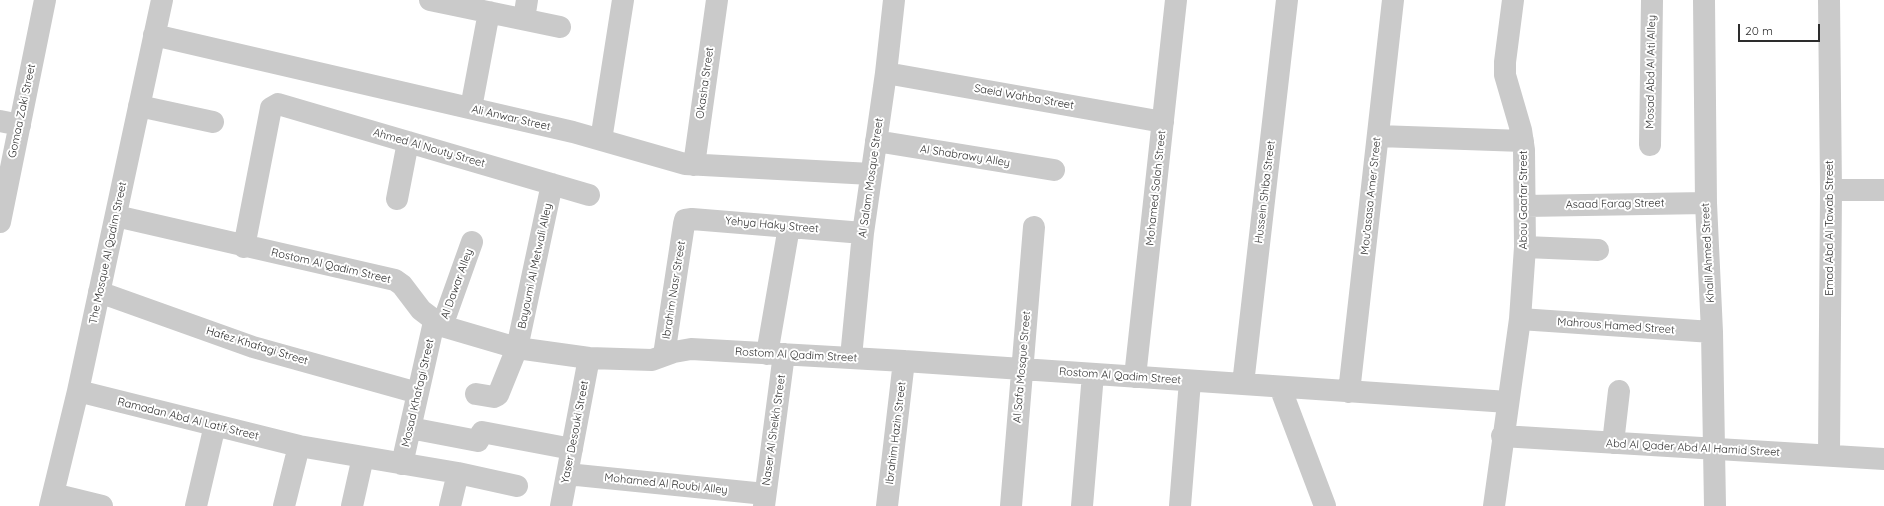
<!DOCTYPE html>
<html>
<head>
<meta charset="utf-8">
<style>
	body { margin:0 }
	#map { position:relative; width:1884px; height:506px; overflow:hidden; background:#fff; font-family:Quicksand,sans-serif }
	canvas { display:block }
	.scale { position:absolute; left:1738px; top:24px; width:82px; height:18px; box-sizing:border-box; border:2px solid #2d2d2d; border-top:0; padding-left:5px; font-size:12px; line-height:14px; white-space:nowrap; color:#2d2d2d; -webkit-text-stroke:3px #fff; paint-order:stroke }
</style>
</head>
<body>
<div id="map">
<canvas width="1884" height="506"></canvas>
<div class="scale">20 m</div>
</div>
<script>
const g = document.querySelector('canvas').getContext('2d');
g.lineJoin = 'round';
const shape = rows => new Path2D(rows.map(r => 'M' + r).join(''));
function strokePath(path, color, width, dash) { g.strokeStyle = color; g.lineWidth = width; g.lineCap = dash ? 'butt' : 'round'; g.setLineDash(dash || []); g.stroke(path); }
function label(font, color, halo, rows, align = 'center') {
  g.font = font + ' Quicksand,sans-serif'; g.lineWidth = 4; g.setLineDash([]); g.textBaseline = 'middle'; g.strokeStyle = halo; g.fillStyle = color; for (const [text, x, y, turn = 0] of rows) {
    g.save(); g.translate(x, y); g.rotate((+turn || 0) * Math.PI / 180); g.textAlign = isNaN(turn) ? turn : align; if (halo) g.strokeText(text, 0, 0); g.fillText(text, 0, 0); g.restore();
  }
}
strokePath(shape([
	[430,0,560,27],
	[1704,0,1706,203,1712,332,1715,506],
	[1829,0,1831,190,1829,455],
	[524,19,527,0],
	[154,35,573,132,685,164,871,174],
	[886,73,1163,122],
	[139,106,213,122],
	[471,108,489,12],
	[0,121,20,125],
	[1378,136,1523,141],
	[601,140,623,0],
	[876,141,1054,170],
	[1650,145,1652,0],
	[694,165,717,0],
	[1831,190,1884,190],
	[397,199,408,142],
	[1525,206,1706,203],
	[116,216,395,280,402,285,421,310,442,326,517,348,589,358,652,360,674,352,691,349,904,361,1508,402],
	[0,222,45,0],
	[244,247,271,108,278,104,589,195],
	[1525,247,1598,250],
	[99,292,253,347,418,393],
	[1520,319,1712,332],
	[442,326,472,242],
	[767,354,789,227],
	[664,355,684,224,685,220,692,219,863,233],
	[851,357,863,233,886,73,894,0],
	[1135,377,1176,0],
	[1243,384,1287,0],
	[1280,387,1325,506],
	[78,391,299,446,458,473,517,486],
	[1349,392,1393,0],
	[476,394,494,397,498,395,517,348,552,184],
	[410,428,478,441,482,432,572,449],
	[1502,436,1884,459],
	[1613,443,1619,391],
	[402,464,434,322],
	[567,474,765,494],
	[53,494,102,506],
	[50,506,78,391,162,0],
	[196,506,215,425],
	[284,506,299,446],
	[352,506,363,457],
	[450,506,458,473],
	[561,506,589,358],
	[764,506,784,354],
	[887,506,904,361],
	[1011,506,1034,227],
	[1082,506,1093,374],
	[1180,506,1190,381],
	[1494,506,1520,319,1525,247,1524,150,1521,130,1505,75,1505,62,1513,0]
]), '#cacaca', 22);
label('11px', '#2d2d2d', '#fff', [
	["Mosad Abd Al Ati Alley",1651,72,-89],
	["Okasha Street",705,83,-82],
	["Saeid Wahba Street",1024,97,10],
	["Gomaa Zaki Street",22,111,-78],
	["Ali Anwar Street",511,118,13],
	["Ahmed Al Nouty Street",429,148,16],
	["Al Shabrawy Alley",965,156,9],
	["Al Salam Mosque Street",871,178,-82],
	["Mohamed Salah Street",1156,188,-84],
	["Hussein Shiba Street",1265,192,-83],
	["Mou'asasa Amer Street",1371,196,-84],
	["Abou Gaafar Street",1524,200,-90],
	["Asaad Farag Street",1615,204,-1],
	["Yehya Haky Street",772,225,5],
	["Emad Abd Al Tawab Street",1830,228,-90],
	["The Mosque Al Qadim Street",108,253,-78],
	["Khalil Ahmed Street",1708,253,-93],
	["Rostom Al Qadim Street",331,266,13],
	["Bayoumi Al Metwali Alley",535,266,-78],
	["Al Dawar Alley",457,284,-70],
	["Ibrahim Nasr Street",674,290,-81],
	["Mahrous Hamed Street",1616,326,4],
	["Hafez Khafagi Street",257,346,17],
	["Rostom Al Qadim Street",796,355,3],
	["Al Safa Mosque Street",1022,367,-85],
	["Rostom Al Qadim Street",1120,376,4],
	["Mosad Khafagi Street",418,393,-77],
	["Ramadan Abd Al Latif Street",188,419,14],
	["Naser Al Sheikh Street",774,430,-82],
	["Yaser Desouki Street",575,432,-79],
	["Ibrahim Hazin Street",896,433,-83],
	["Abd Al Qader Abd Al Hamid Street",1693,448,3],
	["Mohamed Al Roubi Alley",666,484,6]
]);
</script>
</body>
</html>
